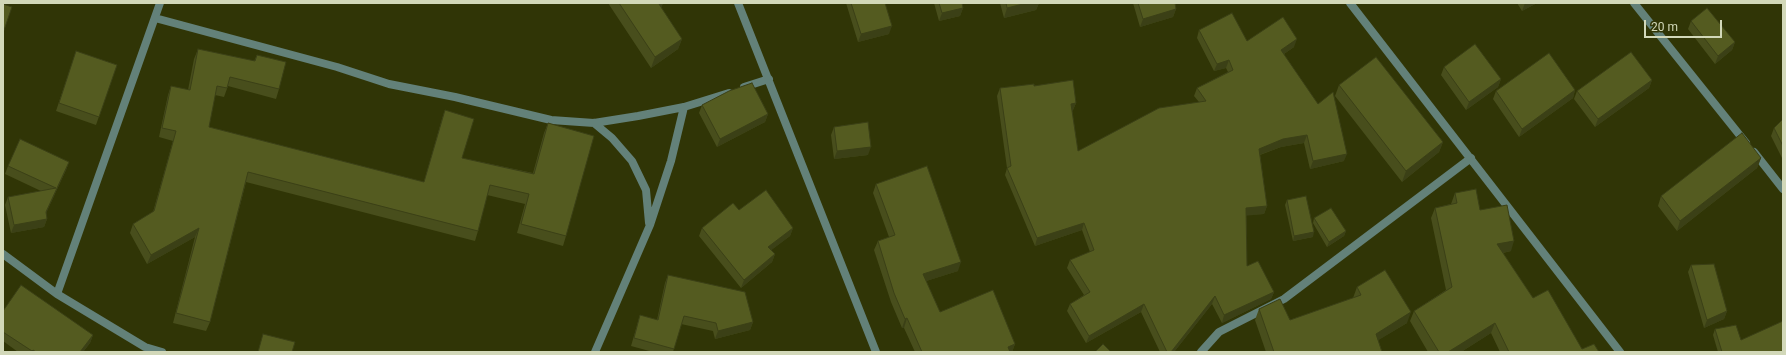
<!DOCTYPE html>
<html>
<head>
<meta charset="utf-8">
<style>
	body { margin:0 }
	#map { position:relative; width:1786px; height:355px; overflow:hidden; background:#303506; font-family:Roboto,sans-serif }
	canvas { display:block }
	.frame { position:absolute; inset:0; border:4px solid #d2d8b9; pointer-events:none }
	.scale { position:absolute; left:1644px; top:20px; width:78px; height:18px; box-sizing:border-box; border:2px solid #d2d8b9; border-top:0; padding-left:5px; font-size:12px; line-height:14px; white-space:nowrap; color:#d2d8b9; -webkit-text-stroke:3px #303506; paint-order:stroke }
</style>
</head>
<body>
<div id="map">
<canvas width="1786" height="355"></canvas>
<div class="frame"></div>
<div class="scale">20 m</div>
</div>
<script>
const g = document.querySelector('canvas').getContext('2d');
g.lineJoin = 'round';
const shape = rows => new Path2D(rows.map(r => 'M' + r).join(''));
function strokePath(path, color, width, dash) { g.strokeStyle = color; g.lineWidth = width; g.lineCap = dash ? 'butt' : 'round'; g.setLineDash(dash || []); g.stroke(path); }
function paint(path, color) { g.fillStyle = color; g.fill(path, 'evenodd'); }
strokePath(shape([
	[738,3,876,352],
	[1350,3,1620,352],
	[1634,3,1746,143],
	[155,18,337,67,389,84,455,97,551,120,594,123,638,116,684,107,729,93],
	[744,87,769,79],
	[594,123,612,138,632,161,646,190,649,223],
	[1754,152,1783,189],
	[3,254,57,294,145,347,162,352],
	[57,294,160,3],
	[595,352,650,225,671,161,684,107],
	[1201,352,1219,332,1284,299,1471,158]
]), '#638179', 8);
paint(shape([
	[608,3,663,3,661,8,682,39,678,49,651,68],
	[846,3,885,3,889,34,858,42],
	[934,3,962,3,963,8,960,16,939,21],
	[1000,3,1039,3,1036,10,1004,18],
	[1133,3,1175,3,1176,9,1173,17,1140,27],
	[1517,3,1537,3,1522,11],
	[1691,21,1735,42,1732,50,1715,64,1688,29],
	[1199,30,1247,41,1294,47,1284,54,1344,161,1310,169,1304,143,1281,147,1260,155,1267,206,1264,214,1246,215,1247,266,1274,292,1271,299,1222,323,1212,304,1174,352,1160,352,1141,312,1086,343,1067,311,1070,304,1084,295,1067,268,1070,260,1090,252,1082,230,1035,246,1005,175,1007,168,997,96,1000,88,1034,86,1076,103,1073,110,1072,111,1078,151,1199,102,1194,96,1197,88,1228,72,1226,68,1214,71,1197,38],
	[198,49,254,61,257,55,279,89,276,99,228,86,224,97,215,95,209,127,424,182,442,119,445,110,462,158,533,173,544,133,548,123,566,236,563,246,517,233,525,204,487,195,478,231,475,241,246,182,210,322,206,331,173,323,195,237,147,264,130,233,133,224,153,212,173,141,159,137,168,95,171,86,188,90,194,59],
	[76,51,117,65,96,125,56,111],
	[1444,67,1501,79,1498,87,1466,110,1441,75],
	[1652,80,1649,88,1595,127,1574,99,1577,91],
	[1339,85,1443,142,1439,152,1402,182,1335,96],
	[1575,90,1573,98,1519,137,1493,99,1496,91],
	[702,105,768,114,765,122,717,147,699,113],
	[1783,119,1783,160,1771,136,1774,128],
	[834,127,868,155,834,159,831,135],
	[1761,158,1757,168,1677,231,1658,206,1661,196],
	[69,162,66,170,46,213,47,219,44,227,11,233,5,205,8,197,41,191,5,174,8,166],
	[876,184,958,271,926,281,940,312,1015,344,1012,352,915,352,904,328,902,328,891,302,874,250,878,241,889,237,873,193],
	[1455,193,1480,210,1511,251,1503,253,1533,298,1582,349,1599,352,1500,352,1491,333,1461,352,1428,352,1410,321,1414,311,1446,290,1431,218,1435,208,1451,204],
	[1287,200,1313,237,1293,241,1285,205],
	[739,210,793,228,790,236,771,250,775,254,772,262,741,288,699,236,702,228],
	[1314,218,1346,231,1344,236,1327,247,1313,223],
	[1691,265,1727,311,1724,319,1704,328,1688,272],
	[668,275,753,322,750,330,715,339,713,331,681,324,673,352,653,352,631,346,640,315,657,320,665,283],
	[1357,287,1407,323,1378,340,1382,352,1266,352,1255,320,1259,309,1290,320,1353,298],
	[3,311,93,335,90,343,83,352,18,352,3,341],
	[1715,329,1741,340,1783,352,1718,352,1713,335]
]), '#484e1c');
paint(shape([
	[660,3,663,3,660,11,659,4],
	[1027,3,1039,3,1036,10,1004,18,1007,8],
	[1525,3,1537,3,1522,11],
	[963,8,960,16,939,21,942,13],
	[1176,9,1173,17,1140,27,1143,19],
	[892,26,889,34,858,42,861,34],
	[682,39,678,49,651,68,655,57],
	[1297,39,1294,47,1278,58,1281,50],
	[1735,42,1732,50,1715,64,1718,56],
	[1229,60,1226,68,1214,71,1217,64],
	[1501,79,1498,87,1466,110,1469,102],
	[1652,80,1649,88,1595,127,1598,119],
	[1575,90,1573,98,1519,137,1522,129],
	[1076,103,1073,110,1068,112,1071,104],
	[768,114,765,122,717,147,720,139],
	[1307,135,1304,143,1281,147,1256,156,1259,149,1283,139],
	[1443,142,1439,152,1402,182,1406,171],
	[871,147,868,155,834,159,837,151],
	[1347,154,1344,161,1310,169,1313,161],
	[1761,158,1757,168,1677,231,1680,221],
	[69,162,66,170,43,220,46,212],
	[1267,206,1264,214,1243,216,1246,208],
	[47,219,44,227,11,233,14,225],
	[1084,223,1082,230,1035,246,1037,238],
	[199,228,195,237,147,264,151,255],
	[793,228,790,236,765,255,768,247],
	[1346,231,1344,236,1327,247,1329,242],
	[1314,232,1313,237,1293,241,1294,236],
	[1514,241,1511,251,1493,255,1497,244],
	[775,254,772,262,741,288,744,280],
	[961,262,958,271,920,283,923,274],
	[1274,292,1271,299,1222,323,1224,315],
	[1215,296,1212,304,1174,352,1171,352],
	[1144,304,1141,312,1086,343,1089,336],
	[1727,311,1724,319,1704,328,1707,320],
	[1411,312,1407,323,1372,344,1376,334],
	[907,318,904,328,902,328,905,319],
	[753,322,750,330,715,339,718,331],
	[1495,323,1491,333,1461,352,1448,352],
	[93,335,90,343,83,352,80,352],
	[1015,344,1012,352,1006,352,1008,347]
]), '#3b4016');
const building = shape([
	[619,3,660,3,659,4,682,39,655,57,619,3],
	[851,3,885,3,892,26,861,34,851,3],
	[939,3,962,3,963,8,942,13,939,3],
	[1006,3,1027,3,1007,8,1006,3],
	[1138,3,1175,3,1176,9,1143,19,1138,3],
	[3,4,12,7,3,33,3,4],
	[1707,8,1735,42,1718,56,1691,21,1707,8],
	[1232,13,1247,41,1283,17,1297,39,1281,50,1318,104,1333,92,1347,154,1313,161,1307,135,1283,139,1259,149,1267,206,1246,208,1247,266,1258,261,1274,292,1224,315,1215,296,1171,352,1167,352,1144,304,1089,336,1070,304,1090,292,1070,260,1094,250,1084,223,1037,238,1007,168,1011,166,1000,88,1034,84,1034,86,1073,80,1076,103,1071,104,1078,151,1159,108,1206,101,1197,88,1233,70,1229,60,1217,64,1199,30,1232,13],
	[1475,44,1501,79,1469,102,1444,67,1475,44],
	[198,49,255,61,257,55,286,62,279,89,230,77,227,88,217,86,209,127,424,182,445,110,474,119,462,158,534,174,548,123,594,136,566,236,521,224,529,194,490,185,478,231,248,172,210,322,176,313,199,228,151,255,133,224,154,211,176,131,162,128,171,86,190,90,198,49],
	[76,51,117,65,99,117,59,103,76,51],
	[1631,52,1652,80,1598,119,1577,91,1631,52],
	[1549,53,1575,90,1522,129,1496,91,1549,53],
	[1376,57,1443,142,1406,171,1339,85,1376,57],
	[752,83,768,114,720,139,702,105,729,91,752,83],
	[1783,119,1783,146,1774,128,1783,119],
	[868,122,871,147,837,151,834,127,868,122],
	[1742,133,1761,158,1680,221,1661,196,1742,133],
	[20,139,69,162,46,212,47,219,14,225,8,197,56,188,8,166,20,139],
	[927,166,961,262,923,274,940,312,993,290,1015,344,1008,347,1010,352,922,352,907,318,905,319,894,293,878,241,895,235,876,184,927,166],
	[1476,189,1480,210,1507,205,1514,241,1497,244,1533,298,1548,290,1582,349,1594,344,1599,352,1509,352,1495,323,1448,352,1439,352,1414,311,1452,287,1435,208,1457,203,1455,193,1476,189],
	[766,190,793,228,768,247,775,254,744,280,702,228,733,203,739,210,766,190],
	[1306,196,1314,232,1294,236,1287,200,1306,196],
	[1331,208,1346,231,1329,242,1314,218,1331,208],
	[1714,264,1727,311,1707,320,1691,265,1714,264],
	[1385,270,1411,312,1376,334,1382,352,1274,352,1259,309,1280,299,1290,320,1361,295,1357,287,1385,270],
	[668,275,745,292,753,322,718,331,716,323,684,316,674,349,634,338,640,315,658,320,668,275],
	[21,285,93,335,80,352,36,352,33,350,32,351,3,332,3,311,21,285],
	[1783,321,1783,352,1722,352,1715,329,1736,325,1741,340,1783,321],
	[263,334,295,342,292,352,258,352,263,334],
	[1103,344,1111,352,1095,352,1103,344]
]);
paint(building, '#545b20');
strokePath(building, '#3b4016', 1);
</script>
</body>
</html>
